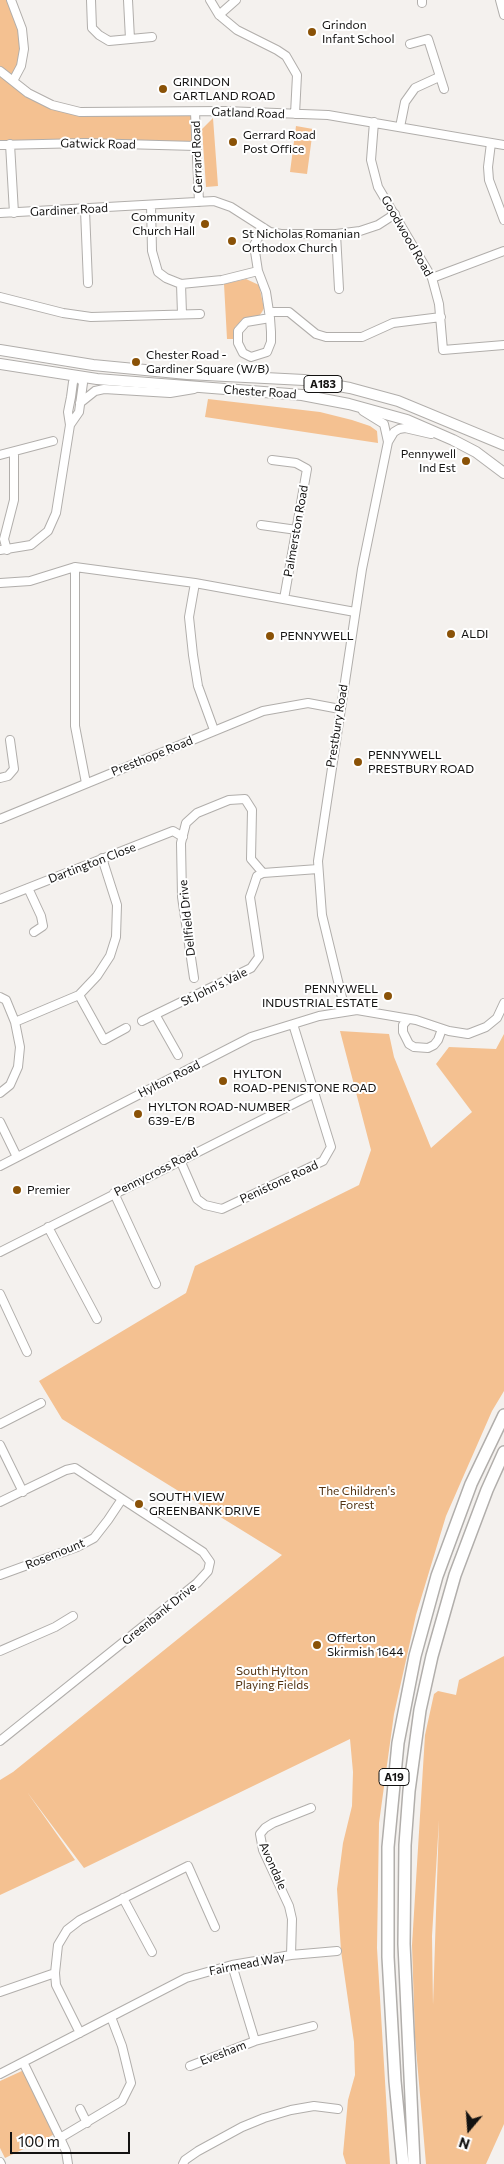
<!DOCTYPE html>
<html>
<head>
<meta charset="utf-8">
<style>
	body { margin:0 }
	#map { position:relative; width:504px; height:2164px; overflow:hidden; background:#f4f1ee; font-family:Commissioner,sans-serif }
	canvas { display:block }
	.north { position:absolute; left:444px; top:2104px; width:50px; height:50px; -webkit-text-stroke:4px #fff; paint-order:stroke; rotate:198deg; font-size:14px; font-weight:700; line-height:20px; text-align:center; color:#131211 }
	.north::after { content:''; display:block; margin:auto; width:18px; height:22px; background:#131211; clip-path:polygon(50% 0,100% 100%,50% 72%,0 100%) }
	.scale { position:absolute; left:10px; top:2132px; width:120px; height:22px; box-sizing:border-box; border:2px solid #131211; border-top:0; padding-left:6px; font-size:15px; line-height:18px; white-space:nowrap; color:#131211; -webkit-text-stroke:4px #fff; paint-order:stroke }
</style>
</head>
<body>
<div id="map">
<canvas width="504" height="2164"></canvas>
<div class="north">N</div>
<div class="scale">100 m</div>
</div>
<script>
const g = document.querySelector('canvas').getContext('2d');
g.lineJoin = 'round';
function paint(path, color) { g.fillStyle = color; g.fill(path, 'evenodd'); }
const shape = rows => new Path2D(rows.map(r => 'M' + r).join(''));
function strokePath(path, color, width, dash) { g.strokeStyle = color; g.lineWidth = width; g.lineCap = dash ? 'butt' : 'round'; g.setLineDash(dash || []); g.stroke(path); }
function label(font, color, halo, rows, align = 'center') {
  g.font = font + ' Commissioner,sans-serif'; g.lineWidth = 4; g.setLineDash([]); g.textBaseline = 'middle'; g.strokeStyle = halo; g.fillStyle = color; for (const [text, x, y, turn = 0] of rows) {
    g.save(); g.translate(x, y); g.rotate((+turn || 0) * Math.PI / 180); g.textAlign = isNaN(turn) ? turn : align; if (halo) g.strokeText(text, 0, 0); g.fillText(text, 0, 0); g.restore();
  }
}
paint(shape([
	[0,0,11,0,24,49,13,81,28,93,80,112,195,112,196,146,0,145],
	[213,118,218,186,206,187,202,129],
	[296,126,313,129,307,174,290,172],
	[246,279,259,285,264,308,262,312,259,316,240,322,235,327,234,339,227,339,224,284],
	[208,399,320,412,352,420,370,426,377,431,378,443,205,417],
	[340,1031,389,1034,394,1057,431,1148,472,1112,436,1064,449,1047,496,1049,504,1034,504,1391,492,1411,446,1516,416,1615,394,1714,379,1823,377,1948,390,2164,346,2164,343,2154,348,2100,355,2075,354,2042,341,1951,337,1889,343,1843,352,1806,353,1772,350,1739,84,1868,27,1792,75,1860,0,1895,0,1780,13,1772,282,1555,62,1419,39,1381,186,1293,195,1266,359,1185,371,1150],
	[504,1656,504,2124,486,2164,426,2164,415,2037,412,1945,425,1735,434,1694,438,1691,456,1695,459,1680],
	[439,1820,433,2005,432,1936],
	[24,2070,55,2134,5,2158,0,2148,0,2081]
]), '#f4c191');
const minor = shape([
	[11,0,22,29,24,49,21,66,13,81],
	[91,0,92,28,99,35,109,41,152,37],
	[128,0,130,39],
	[210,0,219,15,237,30,277,50,286,56,297,75,295,114],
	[422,0,422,3],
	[500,0,504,15],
	[219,15,236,0],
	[410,44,428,39,444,89],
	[0,71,28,93,52,105,80,112,225,111,328,115,504,145],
	[195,112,199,202],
	[374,122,371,160,378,187,432,278,439,304,443,350,504,345],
	[400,127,405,102,415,88,439,77],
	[491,143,488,167,489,180,504,220],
	[10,144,14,213],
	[0,145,85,143,196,146],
	[151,205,152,251,158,272,166,278,181,284,222,280,258,271],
	[85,210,88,283],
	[0,213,214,201,231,207,270,232,281,234,336,234,360,231,378,225,395,214],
	[264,228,254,245,258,271,266,292,270,318,271,332,271,342,267,352,251,357,243,353,238,343,238,331,246,322,270,318],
	[336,234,339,289],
	[432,278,504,251],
	[181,284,182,314],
	[0,297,63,313,91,317,200,314],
	[269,312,289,312,316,334,326,337,362,337,393,323,441,317],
	[80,403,95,391,104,389,170,393,194,389],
	[388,442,394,432,399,429,405,428,431,434],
	[0,455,53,441],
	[272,460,296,463,307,469,284,599],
	[261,525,297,530],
	[0,550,31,545,48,531,56,513,70,425,68,412,71,397,73,382,78,376,83,383,79,412,70,425],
	[7,550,4,539,14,500,14,453],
	[75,567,75,726,86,783],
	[0,583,30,581,75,567,195,583,355,612],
	[195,583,189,617,193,655,198,686,214,730],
	[0,778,8,776,14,769,10,740],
	[0,819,263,711,308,703,340,709],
	[28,888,41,916,43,926,34,932],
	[0,899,173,831,183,837],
	[194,978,182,897,181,843,186,823,197,813,229,800,245,799,252,810,251,859,263,873],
	[79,995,104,1040,126,1028],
	[0,997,6,1000,15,1022,20,1047,18,1067,10,1085,0,1093],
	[345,1010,322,915,318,861,362,569,388,442,384,424,363,411],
	[156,1016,178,1055],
	[408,1019,403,1025,403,1032,409,1044,414,1047,428,1048,434,1045,438,1040,442,1029],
	[142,1021,251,968,259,957,250,897,257,876,263,873,318,869],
	[15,1022,79,995,97,976,110,956,116,937,117,905,102,858],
	[0,1122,17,1157],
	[180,1160,197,1199,205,1205,222,1209,323,1161,331,1147,293,1024],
	[0,1166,251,1037,319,1016,357,1010,416,1020,449,1031,468,1034,486,1027,497,1018,504,1003],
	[114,1193,156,1284],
	[48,1227,97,1319],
	[0,1252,313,1094],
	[0,1294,27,1352],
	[0,1424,41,1403],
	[0,1445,23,1492],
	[0,1502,66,1470,75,1468,203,1552,210,1562,208,1571,197,1583,0,1741],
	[0,1575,77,1547,94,1538,108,1520,122,1499],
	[0,1651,55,1627,73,1616],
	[123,1898,152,1952],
	[291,1955,292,1919,289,1906,263,1850,260,1834,265,1828,273,1823,311,1808],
	[232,1965,255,2041],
	[0,1992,55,1973],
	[80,2033,56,1985,55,1973,58,1945,67,1930,80,1920,188,1866,215,1927],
	[23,2062,60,2138,66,2151,68,2164],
	[190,2066,255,2041,313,2026],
	[0,2074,186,1978,232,1965,291,1955,337,1951],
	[80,2109,87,2123],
	[60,2138,122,2101,131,2083,122,2046,111,2017],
	[0,2162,1,2164],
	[183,2164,185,2160,198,2151,242,2127,264,2118,291,2110,314,2106,338,2109]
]);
const major = shape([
	[0,350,93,365,187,374,304,380,350,388,398,401,504,445],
	[0,364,97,379,302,395,349,404,407,420,453,440,476,452,504,473]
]);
const highway = shape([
	[403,2164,395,2081,388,1957,388,1847,398,1743,415,1656,437,1576,471,1484,504,1415],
	[414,2164,404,1944,405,1845,409,1791,420,1710,432,1656,455,1575,487,1490,504,1452]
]);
strokePath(minor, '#b1aeab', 10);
strokePath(major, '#b1aeab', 12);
strokePath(highway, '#b1aeab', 14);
strokePath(minor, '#fff', 8);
strokePath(major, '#fff', 10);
strokePath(highway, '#fff', 11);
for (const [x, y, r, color] of [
	[312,32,5,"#8a5207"],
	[163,89,5,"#8a5207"],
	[233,142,5,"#8a5207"],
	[205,224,5,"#8a5207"],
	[232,241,5,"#8a5207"],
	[136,362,5,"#8a5207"],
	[466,461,5,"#8a5207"],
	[451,634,5,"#8a5207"],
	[270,636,5,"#8a5207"],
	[358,762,5,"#8a5207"],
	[388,996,5,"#8a5207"],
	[223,1081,5,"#8a5207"],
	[138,1114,5,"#8a5207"],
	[17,1190,5,"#8a5207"],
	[139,1504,5,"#8a5207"],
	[317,1645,5,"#8a5207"]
]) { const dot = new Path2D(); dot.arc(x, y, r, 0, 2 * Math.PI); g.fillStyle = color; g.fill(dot); strokePath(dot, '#fff', 2); }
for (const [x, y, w] of [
	[323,384,38],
	[394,1777,30]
]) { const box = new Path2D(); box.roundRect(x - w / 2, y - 8.5, w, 17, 4); g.fillStyle = '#fff'; g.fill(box); strokePath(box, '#131211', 1); }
label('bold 11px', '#131211', null, [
	["A183",323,384],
	["A19",394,1777]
]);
label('12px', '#131211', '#fff', [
	["Grindon",322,25],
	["Infant School",322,39],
	["GRINDON",173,82],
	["GARTLAND ROAD",173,96],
	["Gerrard Road",243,135],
	["Post Office",243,149],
	["Community",195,217,"right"],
	["Church Hall",195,231,"right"],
	["St Nicholas Romanian",242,234],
	["Orthodox Church",242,248],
	["Chester Road -",146,355],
	["Gardiner Square (W/B)",146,369],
	["Pennywell",456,454,"right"],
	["Ind Est",456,468,"right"],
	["ALDI",461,634],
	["PENNYWELL",280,636],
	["PENNYWELL",368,755],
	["PRESTBURY ROAD",368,769],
	["PENNYWELL",378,989,"right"],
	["INDUSTRIAL ESTATE",378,1003,"right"],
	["HYLTON",233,1074],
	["ROAD-PENISTONE ROAD",233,1088],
	["HYLTON ROAD-NUMBER",148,1107],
	["639-E/B",148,1121],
	["Premier",27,1190],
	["SOUTH VIEW",149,1497],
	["GREENBANK DRIVE",149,1511],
	["Offerton",327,1638],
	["Skirmish 1644",327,1652]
], 'left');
label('12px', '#131211', '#fff', [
	["Gatland Road",248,113,2],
	["Gatwick Road",98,144,1],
	["Gerrard Road",197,157,-92],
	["Gardiner Road",69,210,-3],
	["Goodwood Road",407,236,60],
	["Chester Road",260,392,4],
	["Palmerston Road",296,531,-80],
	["Prestbury Road",337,726,-81],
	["Presthope Road",152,756,-22],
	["Dartington Close",92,863,-21],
	["Dellfield Drive",187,918,-96],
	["St John's Vale",214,987,-26],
	["Hylton Road",169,1079,-27],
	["Pennycross Road",156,1172,-27],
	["Penistone Road",279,1182,-25],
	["Rosemount",55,1554,-22],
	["Greenbank Drive",159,1614,-39],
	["Avondale",273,1866,66],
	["Fairmead Way",247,1964,-11],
	["Evesham",223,2053,-21]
]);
label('12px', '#523312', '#fff', [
	["The Children's",357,1491],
	["Forest",357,1505],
	["South Hylton",272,1671],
	["Playing Fields",272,1685]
]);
</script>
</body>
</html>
